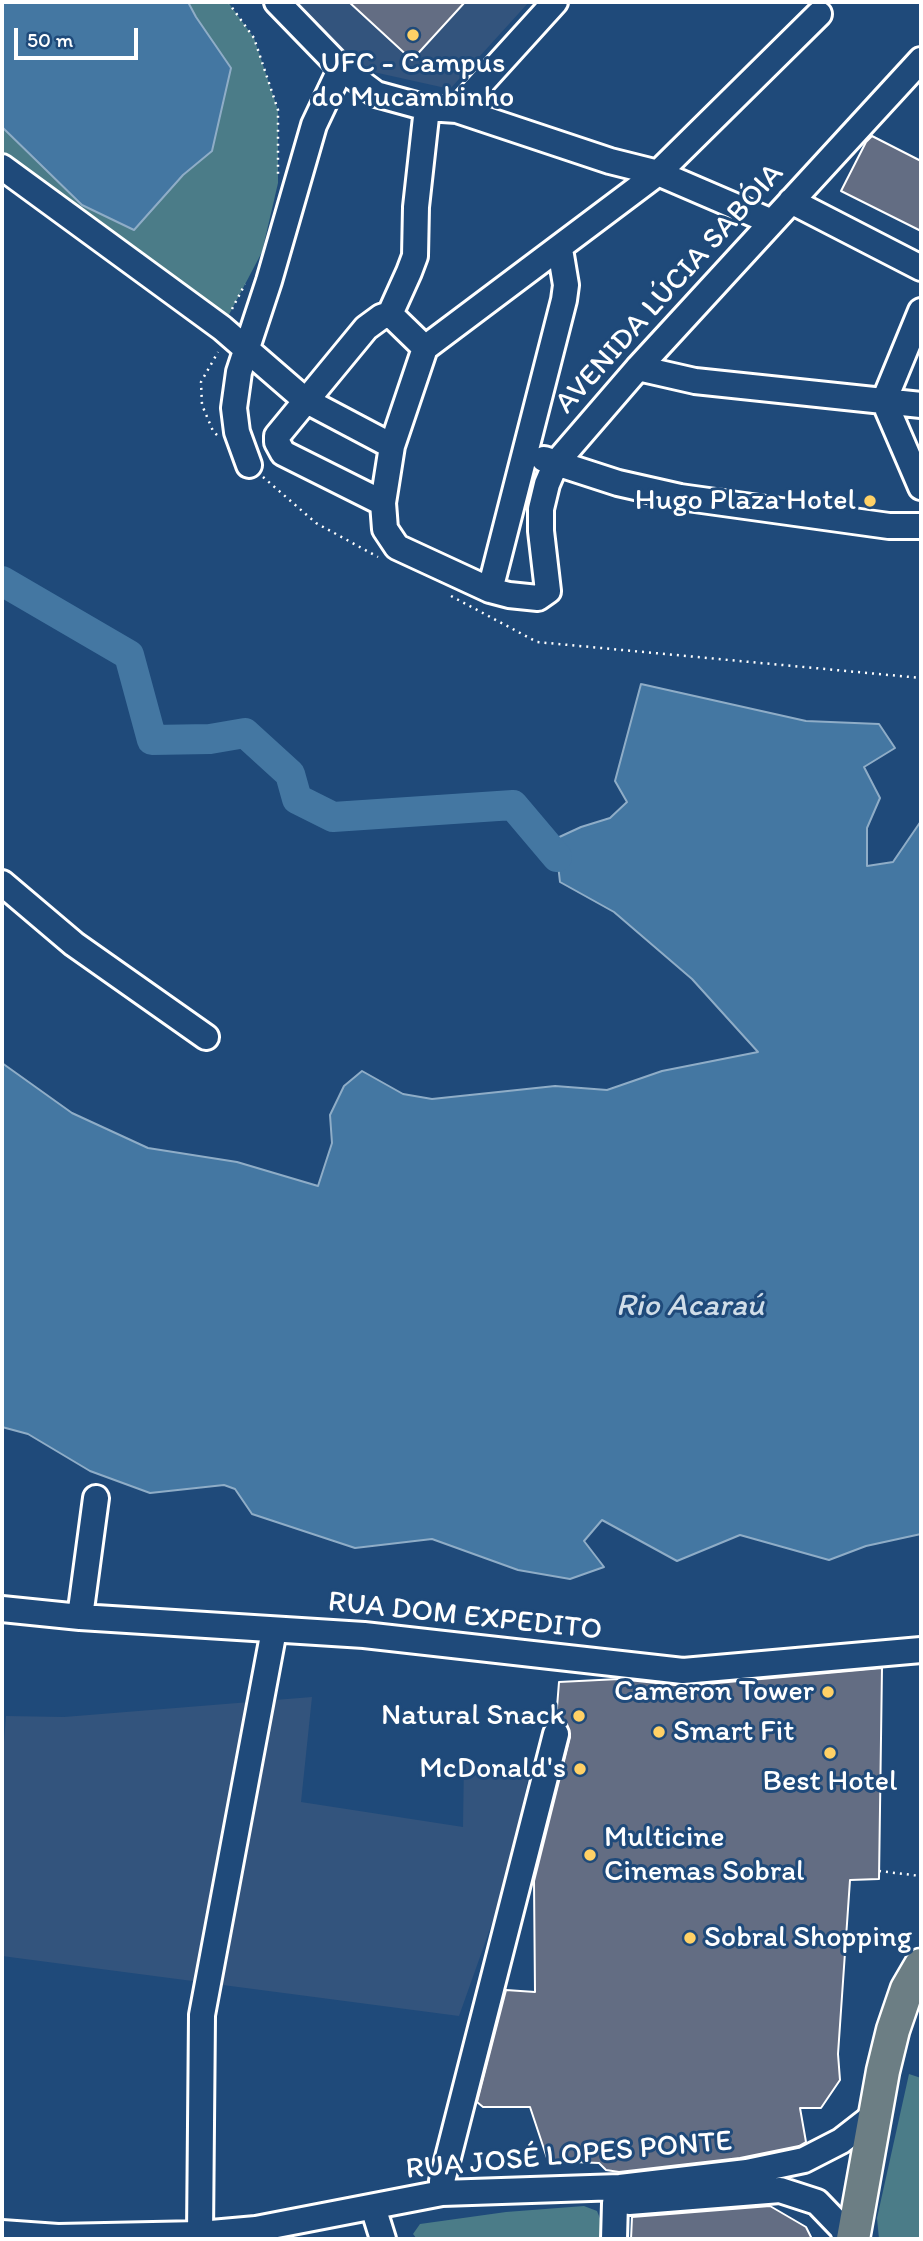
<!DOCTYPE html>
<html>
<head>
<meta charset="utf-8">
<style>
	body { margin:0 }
	#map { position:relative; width:923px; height:2241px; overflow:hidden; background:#1f4a7a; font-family:Itim,sans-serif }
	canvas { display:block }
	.frame { position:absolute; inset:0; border:4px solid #fff; pointer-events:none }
	.scale { position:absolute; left:14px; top:28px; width:124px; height:32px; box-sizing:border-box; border:4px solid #fff; border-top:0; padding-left:9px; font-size:21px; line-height:24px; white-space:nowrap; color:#fff; -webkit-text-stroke:5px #1f4a7a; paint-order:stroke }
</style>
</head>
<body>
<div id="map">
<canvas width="923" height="2241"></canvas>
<div class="frame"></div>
<div class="scale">50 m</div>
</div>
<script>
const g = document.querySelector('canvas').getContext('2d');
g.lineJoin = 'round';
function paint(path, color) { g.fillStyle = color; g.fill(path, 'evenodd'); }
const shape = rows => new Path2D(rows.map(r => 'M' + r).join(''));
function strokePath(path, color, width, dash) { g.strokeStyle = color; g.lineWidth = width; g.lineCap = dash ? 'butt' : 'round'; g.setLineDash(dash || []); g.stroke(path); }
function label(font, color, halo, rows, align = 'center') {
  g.font = font + ' Itim,sans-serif'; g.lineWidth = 6; g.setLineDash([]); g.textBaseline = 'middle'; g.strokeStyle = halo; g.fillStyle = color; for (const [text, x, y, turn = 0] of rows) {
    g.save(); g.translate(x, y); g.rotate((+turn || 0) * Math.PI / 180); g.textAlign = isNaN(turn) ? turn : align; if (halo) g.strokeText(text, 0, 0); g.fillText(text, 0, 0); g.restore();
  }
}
paint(shape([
	[295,2,529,2,450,89,360,69],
	[312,1697,301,1802,463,1827,464,1760,530,1769,508,1878,459,2016,2,1956,2,1768,6,1716,64,1717]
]), '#33547d');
paint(shape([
	[2,2,228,2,254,38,278,110,278,183,262,252,222,328,2,167],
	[909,2074,921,2078,921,2239,879,2239,877,2218],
	[584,2206,597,2211,603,2226,602,2239,417,2239,413,2234,420,2224,506,2212]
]), '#4b7c88');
const water = shape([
	[2,2,188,2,196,17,231,68,212,151,183,175,134,230,82,205,2,127,2,2],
	[641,684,806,721,879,724,895,748,864,767,880,798,867,828,867,866,893,862,921,821,921,1534,866,1546,829,1560,740,1535,677,1561,602,1520,584,1541,604,1567,570,1579,518,1570,432,1539,355,1548,252,1514,235,1489,224,1485,150,1493,90,1471,28,1434,2,1427,2,1063,72,1113,148,1148,237,1162,318,1186,332,1143,330,1115,344,1086,362,1071,403,1094,432,1099,555,1086,607,1090,662,1071,758,1052,692,979,614,912,560,882,555,839,581,827,610,818,627,802,615,781,641,684]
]);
paint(water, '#4477a2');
strokePath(water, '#8fadc7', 2);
strokePath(shape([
	[2,581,129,655,152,740,210,739,245,733,290,774,297,799,333,817,513,805,557,857]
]), '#4477a2', 30);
const building = shape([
	[349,2,465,2,412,60,349,2],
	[872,136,921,161,921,231,841,191,866,142,872,136],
	[882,1668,879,1879,850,1880,838,2054,840,2080,821,2108,800,2108,806,2142,799,2146,740,2158,619,2172,606,2170,599,2163,548,2161,530,2107,483,2107,477,2102,506,1990,535,1992,534,1881,570,1737,567,1724,556,1720,559,1682,619,1679,684,1686,882,1668],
	[770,2206,806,2227,812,2239,631,2239,632,2217,770,2206]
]);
paint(building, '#636d83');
strokePath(building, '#fff', 2);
const minor = shape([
	[277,2,341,68,376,94,427,108,457,110,610,161,658,173,772,222],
	[457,110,555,2],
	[2,167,222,328,305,400,392,446],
	[791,201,921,268],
	[560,249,566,285,564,300,490,590,509,595,538,598,548,591,541,531,541,509,547,484,556,463,638,368,921,60],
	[921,311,884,401,921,487],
	[390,314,425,348],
	[638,368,695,381,921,405],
	[544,459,618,483,680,497,889,526,921,526],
	[249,465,237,432,234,408,239,372,269,281,314,125,341,68],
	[383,503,283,453,277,442,277,436,366,328,381,317,390,314,409,272,415,256,416,207,427,108],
	[490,590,397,547,385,529,383,503,392,446,425,348,658,173,819,14],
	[2,883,74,944,206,1037],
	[2,1609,80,1617,364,1635,683,1671,921,1650],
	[80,1617,96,1498],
	[442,2193,442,2181,556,1734],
	[629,2202,780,2190,817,2202,842,2228,847,2239],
	[373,2207,383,2239],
	[2,2233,58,2237,200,2234,256,2229,442,2193,620,2187,747,2172,804,2160,841,2141,877,2113],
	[200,2234,202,2015,274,1630],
	[614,2239,615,2203]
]);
const major = shape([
	[853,2239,883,2071,893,2030,907,1989,921,1965]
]);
strokePath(minor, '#fff', 30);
strokePath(major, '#fff', 37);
strokePath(shape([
	[228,2,254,38,278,110,278,175],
	[232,309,245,284],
	[217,435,213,431,202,405,201,382,218,352],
	[263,477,316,523,378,557],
	[451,596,537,642,921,678],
	[879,1871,921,1876]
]), '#fff', 2.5, [2, 5]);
strokePath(minor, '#1f4a7a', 24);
strokePath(major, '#6c7e84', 32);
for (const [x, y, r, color] of [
	[413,35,7,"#ffd166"],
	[870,501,7,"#ffd166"],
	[828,1692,7,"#ffd166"],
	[579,1716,7,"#ffd166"],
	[659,1732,7,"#ffd166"],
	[830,1753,7,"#ffd166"],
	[580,1769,7,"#ffd166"],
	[590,1855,7,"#ffd166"],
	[690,1938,7,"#ffd166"]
]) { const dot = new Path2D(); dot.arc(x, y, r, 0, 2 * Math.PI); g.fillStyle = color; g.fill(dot); strokePath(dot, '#1f4a7a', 2.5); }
label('30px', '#fff', '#1f4a7a', [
	["UFC - Campus",413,64,"center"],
	["do Mucambinho",413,98,"center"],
	["Hugo Plaza Hotel",856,501],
	["Cameron Tower",814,1692],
	["Natural Snack",565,1716],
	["Smart Fit",673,1732,"left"],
	["McDonald's",566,1769],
	["Best Hotel",830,1782,"center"],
	["Multicine",604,1838,"left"],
	["Cinemas Sobral",604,1872,"left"],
	["Sobral Shopping",704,1938,"left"]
], 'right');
label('30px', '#fff', '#1f4a7a', [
	["AVENIDA LÚCIA SABÓIA",670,289,-48],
	["RUA DOM EXPEDITO",465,1617,6],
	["RUA JOSÉ LOPES PONTE",569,2156,-5]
]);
label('italic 32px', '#d0dde8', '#1f4a7a', [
	["Rio Acaraú",690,1307]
]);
</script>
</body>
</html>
